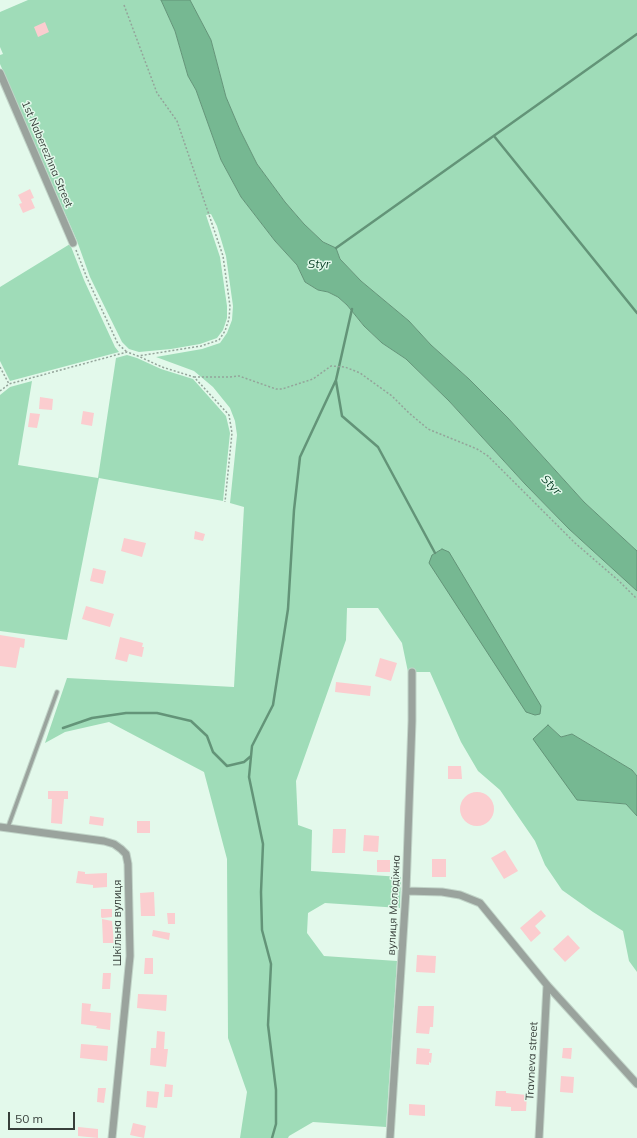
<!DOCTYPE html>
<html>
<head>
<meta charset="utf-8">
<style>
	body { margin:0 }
	#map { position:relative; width:637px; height:1138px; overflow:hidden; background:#e3f9eb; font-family:Mulish,sans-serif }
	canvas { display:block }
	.scale { position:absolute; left:8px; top:1112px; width:67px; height:18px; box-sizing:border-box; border:2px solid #373f3a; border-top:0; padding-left:5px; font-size:12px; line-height:14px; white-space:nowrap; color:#373f3a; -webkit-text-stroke:3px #e3f9eb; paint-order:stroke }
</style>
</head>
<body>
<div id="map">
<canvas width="637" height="1138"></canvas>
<div class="scale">50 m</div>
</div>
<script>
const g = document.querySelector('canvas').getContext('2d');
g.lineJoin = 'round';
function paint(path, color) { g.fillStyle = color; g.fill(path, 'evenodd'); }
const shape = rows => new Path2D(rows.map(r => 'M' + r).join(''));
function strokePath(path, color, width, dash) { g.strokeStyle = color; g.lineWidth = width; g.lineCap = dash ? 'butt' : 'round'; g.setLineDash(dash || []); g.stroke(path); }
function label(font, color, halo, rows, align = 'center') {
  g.font = font + ' Mulish,sans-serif'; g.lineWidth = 3; g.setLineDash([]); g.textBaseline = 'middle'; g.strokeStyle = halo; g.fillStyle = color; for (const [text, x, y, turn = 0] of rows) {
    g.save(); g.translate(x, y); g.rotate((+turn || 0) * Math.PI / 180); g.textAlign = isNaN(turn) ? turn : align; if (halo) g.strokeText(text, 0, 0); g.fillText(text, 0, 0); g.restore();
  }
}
paint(shape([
	[28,0,161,0,175,31,188,76,196,90,221,160,241,197,275,241,297,265,305,282,318,290,328,292,338,297,347,305,364,326,382,343,406,359,449,401,525,484,569,529,637,591,637,776,632,770,572,734,561,737,548,725,577,800,626,804,637,816,637,972,629,961,623,931,593,912,562,890,545,865,535,841,500,790,478,771,461,742,430,672,408,672,402,643,378,608,347,608,346,640,296,781,298,825,312,830,311,871,401,877,400,908,325,903,308,913,307,933,324,956,397,961,386,1127,313,1122,289,1136,288,1138,240,1138,247,1092,228,1038,227,859,204,772,109,722,65,732,45,743,67,678,234,687,244,507,230,503,237,435,235,421,230,408,213,387,194,371,156,357,202,349,220,343,227,333,232,320,233,306,226,256,217,226,211,214,206,215,220,257,227,306,227,318,223,330,217,338,200,344,171,349,139,352,129,349,122,342,90,277,77,241,0,64,0,55,3,54,0,47,0,12],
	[442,549,535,715,432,555],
	[190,0,637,0,637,551,584,502,508,418,469,379,431,345,409,321,361,281,340,259,336,248,323,242,304,224,285,202,257,164,240,130,226,97,211,40],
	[70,244,84,280,115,347,119,352,10,381,0,361,0,287],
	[127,355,137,358,161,369,193,379,226,416,230,433,223,501,99,478,67,640,0,631,0,395,10,387,32,381,18,465,98,478,116,358]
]), '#9fdcb8');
const water = shape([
	[161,0,190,0,211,40,226,97,240,130,257,164,285,202,304,224,323,242,336,248,340,259,361,281,409,321,431,345,469,379,508,418,584,502,637,551,637,591,569,529,525,484,449,401,406,359,382,343,364,326,347,305,338,297,328,292,318,290,305,282,297,265,275,241,241,197,221,160,196,90,188,76,175,31,161,0],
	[442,549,449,552,541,706,540,714,535,715,526,712,429,563,432,555,442,549],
	[548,725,561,737,572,734,632,770,637,776,637,816,626,804,577,800,533,739,548,725]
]);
paint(water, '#76b892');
strokePath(water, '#639478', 1);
strokePath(shape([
	[494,136,637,313],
	[336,248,637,34],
	[336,381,342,416,378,447,435,553],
	[63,728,92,718,126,713,157,713,191,721,207,736,213,752,227,766,244,762,251,756],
	[272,1138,276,1124,276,1090,268,1025,271,964,262,930,261,892,263,844,249,777,252,746,273,705,288,609,294,510,300,457,336,380,352,309]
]), '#639478', 2.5);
paint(shape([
	[45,22,49,32,38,37,34,27],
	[30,189,34,198,31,199,35,208,23,213,19,204,22,203,18,195],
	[40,397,53,399,52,410,39,409],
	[83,411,94,413,92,426,81,424],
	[30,413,40,414,37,428,28,427],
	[195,531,205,534,203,541,194,539],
	[124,538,146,543,142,557,121,551],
	[93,568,106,571,103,584,90,581],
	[86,606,114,614,110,627,82,619],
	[0,635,25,639,24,648,20,647,16,668,0,666],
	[120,637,143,643,142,647,144,647,142,657,129,654,127,662,115,659],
	[380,658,397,663,391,681,375,676],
	[336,682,371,686,370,696,335,692],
	[448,766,461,766,462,779,448,779],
	[48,791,68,791,68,799,64,799,62,824,51,823,52,799,48,799],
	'460 809a17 17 0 1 1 34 0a17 17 0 1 1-34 0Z',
	[90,816,104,818,103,826,89,824],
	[137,821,150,821,150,833,137,833],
	[333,829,346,829,345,853,332,853],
	[364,835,379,836,378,852,363,851],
	[505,850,518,871,504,879,491,858],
	[432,859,446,859,446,877,432,877],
	[377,860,390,860,390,872,377,872],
	[78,871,85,872,85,874,107,873,107,887,93,888,93,885,76,883],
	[154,892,155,916,141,916,140,893],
	[101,909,112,909,112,917,102,918,101,917],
	[541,910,546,916,535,926,541,933,531,942,520,928],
	[167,913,175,913,175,924,168,924],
	[102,919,112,921,114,943,103,943],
	[153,930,170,933,169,940,152,936],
	[568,935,580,948,565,962,553,949],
	[417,955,436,956,435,973,416,972],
	[145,958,153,958,153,974,144,974],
	[103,973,111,973,110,989,102,989],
	[138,994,167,995,166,1011,137,1008],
	[82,1003,91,1004,90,1011,111,1013,110,1030,96,1028,97,1026,81,1024],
	[418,1006,434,1006,433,1027,430,1027,429,1034,416,1033],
	[157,1031,165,1032,164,1049,168,1049,166,1067,150,1065,151,1048,156,1048],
	[81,1044,108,1046,107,1061,80,1058],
	[417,1048,430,1049,429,1053,432,1053,431,1063,429,1062,429,1065,416,1064],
	[563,1048,572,1048,571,1059,562,1058],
	[561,1076,574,1077,573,1093,560,1092],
	[165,1084,173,1085,172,1097,164,1097],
	[98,1088,106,1088,104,1103,97,1102],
	[147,1091,159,1092,157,1108,146,1107],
	[496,1091,506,1091,506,1093,527,1095,526,1111,511,1111,511,1107,495,1106],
	[409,1104,425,1105,425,1116,409,1115],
	[133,1123,146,1126,144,1138,130,1135],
	[78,1127,98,1129,98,1138,78,1136]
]), '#fbcdcf');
const lane = shape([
	[8,827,57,692]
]);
const street = shape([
	[0,73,73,243],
	[0,827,104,841,114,844,121,849,126,854,128,864,130,956,112,1138],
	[406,891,442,892,460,895,480,903,547,985,637,1084],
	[390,1138,406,891,412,721,412,672],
	[539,1138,547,985]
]);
strokePath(lane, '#c1d4c8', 5.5);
strokePath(street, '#c1d4c8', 9);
strokePath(shape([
	[124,5,157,93,177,121,223,256,230,306,229,319,225,331,219,340,201,346,138,356],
	[76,250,87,278,118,344,127,352],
	[0,367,9,384],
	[194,377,230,377,239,376,276,389,282,389,313,379,331,366,345,367,360,373,392,396,409,413,428,429,477,449,488,456,575,543,619,581,637,599],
	[0,391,9,384,127,352,138,356,162,367,194,377,229,415,232,433,225,502]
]), '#94a49a', 1.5, [2, 2]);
strokePath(lane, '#9aa39d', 3.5);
strokePath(street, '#9aa39d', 7);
label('11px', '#373f3a', '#e3f9eb', [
	["1st Naberezhna Street",47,154,67],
	["вулиця Молодіжна",394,905,-87],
	["Шкільна вулиця",118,923,-90],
	["Travneva street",532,1061,-87]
]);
label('italic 12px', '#11462d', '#e3f9eb', [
	["Styr",319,264],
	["Styr",551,485,46]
]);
</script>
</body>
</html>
